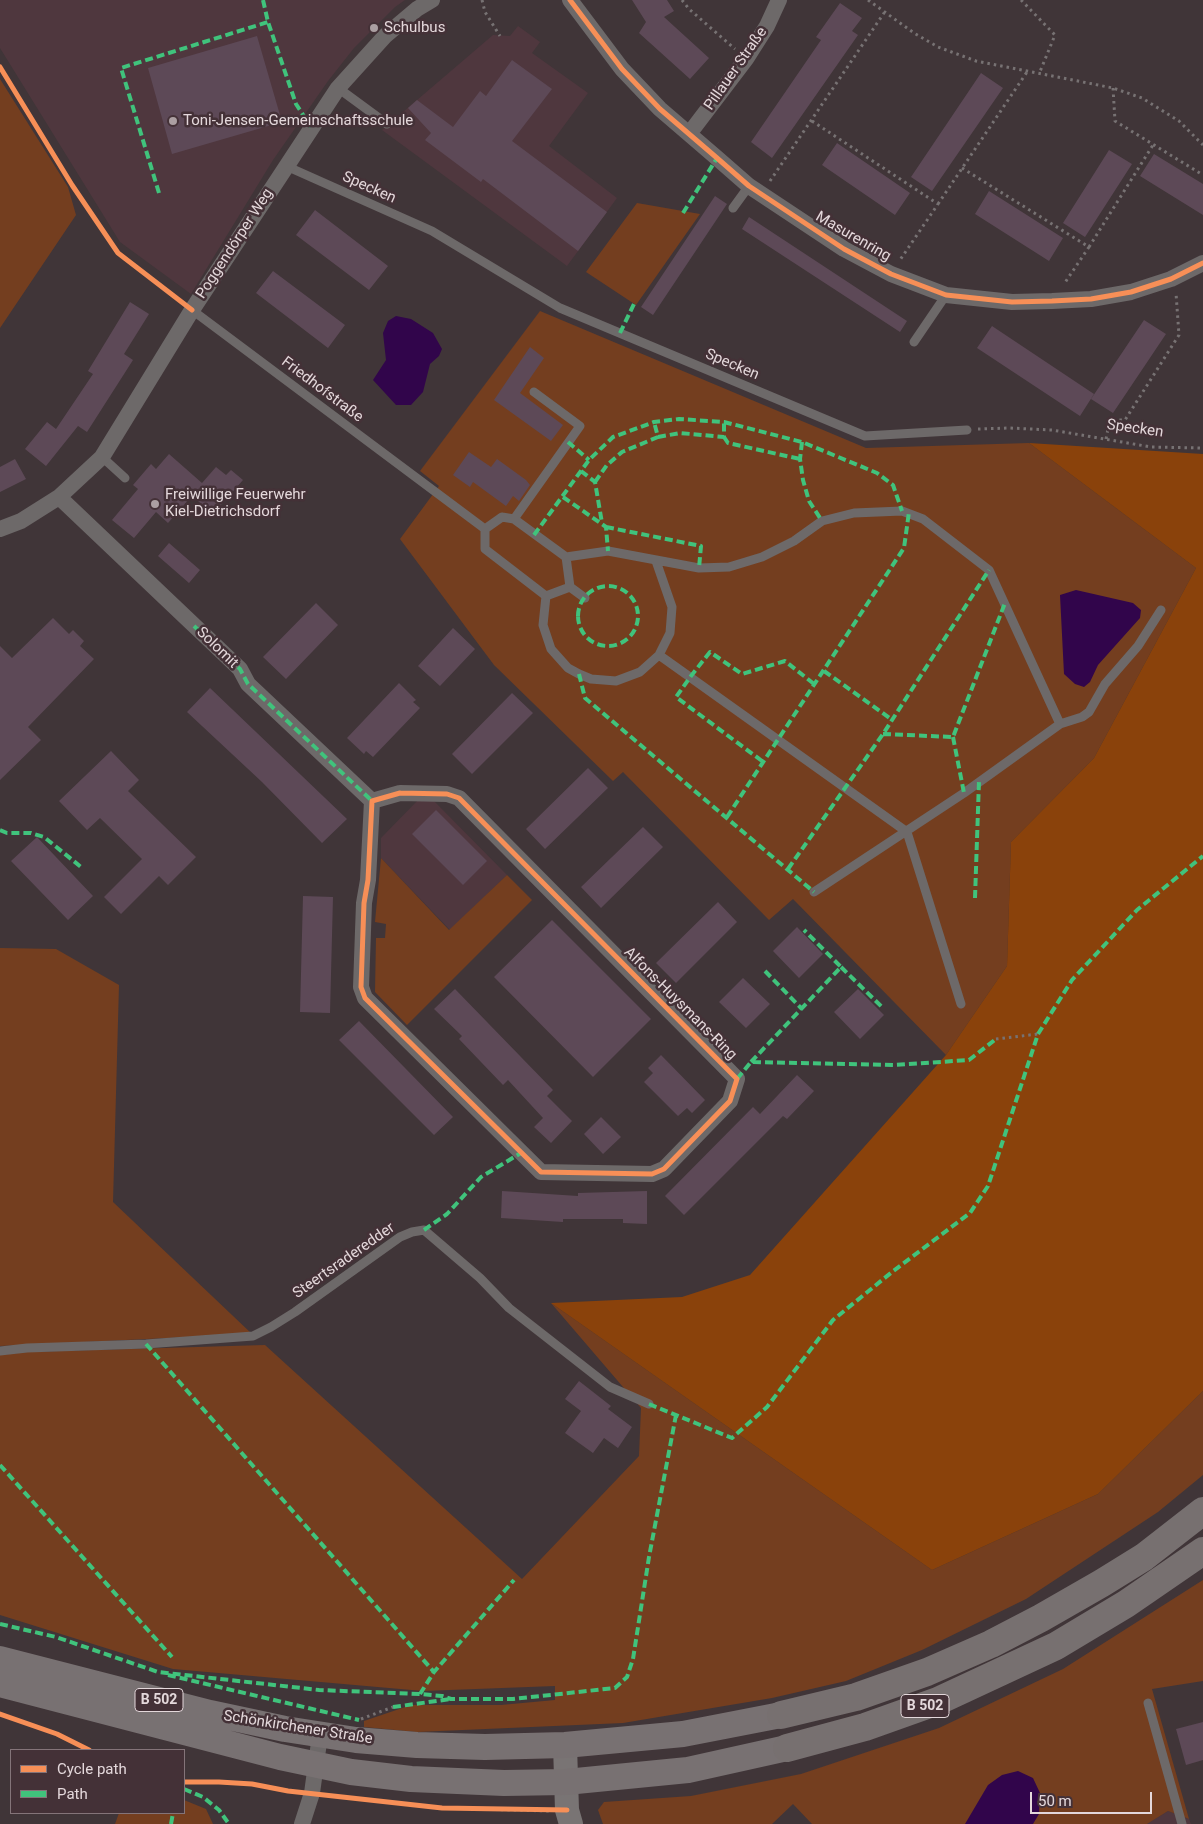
<!DOCTYPE html>
<html>
<head>
<meta charset="utf-8">
<style>
	body { margin:0 }
	#map { position:relative; width:1203px; height:1824px; overflow:hidden; background:#403538; font-family:Roboto,sans-serif }
	canvas { display:block }
	.legend { position:absolute; left:10px; top:1749px; width:175px; height:65px; box-sizing:border-box; background:#443137; border:1px solid #847479; margin:0; padding:6px 9px; list-style:none; font-size:15px; color:#e4d8db }
	.legend li { display:flex; align-items:center; gap:10px; height:25px }
	.legend b { width:25px; border:1px solid #847479 }
	.scale { position:absolute; left:1030px; top:1792px; width:122px; height:22px; box-sizing:border-box; border:2px solid #e4d8db; border-top:0; padding-left:6px; font-size:15px; line-height:18px; white-space:nowrap; color:#e4d8db; -webkit-text-stroke:4px #443137; paint-order:stroke }
</style>
</head>
<body>
<div id="map">
<canvas width="1203" height="1824"></canvas>
<ul class="legend">
<li><b style="height:6px;background:#f78f57"></b>Cycle path</li>
<li><b style="height:6px;background:#40c37c"></b>Path</li>
</ul>
<div class="scale">50 m</div>
</div>
<script>
const g = document.querySelector('canvas').getContext('2d');
g.lineJoin = 'round';
function paint(path, color) { g.fillStyle = color; g.fill(path, 'evenodd'); }
const shape = rows => new Path2D(rows.map(r => 'M' + r).join(''));
function strokePath(path, color, width, dash) { g.strokeStyle = color; g.lineWidth = width; g.lineCap = dash ? 'butt' : 'round'; g.setLineDash(dash || []); g.stroke(path); }
function label(font, color, halo, rows, align = 'center') {
  g.font = font + ' Roboto,sans-serif'; g.lineWidth = 5; g.setLineDash([]); g.textBaseline = 'middle'; g.strokeStyle = halo; g.fillStyle = color; for (const [text, x, y, turn = 0] of rows) {
    g.save(); g.translate(x, y); g.rotate((+turn || 0) * Math.PI / 180); g.textAlign = isNaN(turn) ? turn : align; if (halo) g.strokeText(text, 0, 0); g.fillText(text, 0, 0); g.restore();
  }
}
paint(shape([
	[0,0,405,0,395,7,354,48,328,81,273,160,191,294,120,242,0,48],
	[518,26,540,42,532,53,588,93,549,146,617,198,567,266,382,130,493,35,510,36],
	[420,798,434,801,507,875,450,930,381,858,381,838],
	[1168,1811,1189,1819,1191,1824,1147,1824]
]), '#4f373e');
paint(shape([
	[0,79,68,187,76,215,0,328],
	[637,203,700,214,636,305,586,272],
	[540,311,866,448,1029,443,1196,568,1094,758,1011,842,1007,966,946,1055,793,899,769,920,623,772,613,781,494,665,400,539,439,486,420,471],
	[381,858,449,930,507,875,532,900,407,1025,375,992,376,938,385,938,386,924,375,922],
	[0,948,56,949,119,985,113,1202,252,1334,0,1346],
	[551,1303,932,1570,1098,1494,1203,1391,1203,1475,1158,1512,1026,1599,922,1650,846,1681,772,1698,623,1723,417,1732,364,1727,364,1721,411,1705,501,1705,555,1700,555,1686,423,1691,173,1669,0,1615,0,1355,27,1352,265,1345,522,1579,639,1456,641,1408],
	[1203,1580,1203,1681,1152,1689,1189,1819,1168,1811,1147,1824,812,1824,793,1804,772,1824,603,1824,598,1810,604,1802,691,1796,801,1774,939,1728,1063,1669],
	[184,1800,206,1809,213,1824,115,1824,119,1813,184,1813]
]), '#743e1f');
paint(shape([
	[1029,443,1203,454,1203,1391,1098,1494,932,1570,551,1303,682,1297,750,1275,946,1055,1007,966,1011,842,1094,758,1196,568]
]), '#8a420b');
paint(shape([
	[396,316,411,319,433,333,442,349,439,356,430,364,423,392,411,405,396,405,373,380,386,360,383,333,388,321],
	[1076,590,1133,603,1141,610,1140,618,1098,665,1090,682,1084,687,1075,684,1064,674,1060,595],
	[1018,1771,1033,1778,1040,1793,1039,1814,1033,1824,965,1824,988,1785,1002,1775]
]), '#31054b');
paint(shape([
	[632,0,667,0,674,11,664,17,709,58,690,79,639,33,646,22],
	[840,3,862,18,852,31,858,35,772,158,751,142,821,40,816,37],
	[257,36,282,122,172,154,148,68],
	[512,60,552,89,512,141,607,212,578,251,483,179,481,182,425,140,431,133,408,108,417,100,453,127,480,91,486,96],
	[981,73,1003,88,932,191,911,177],
	[837,143,910,193,895,215,822,165],
	[1109,150,1132,164,1085,237,1063,223],
	[1154,154,1203,184,1203,215,1140,176],
	[989,191,1063,238,1049,261,975,214],
	[715,196,727,204,653,315,641,307],
	[315,210,388,266,369,290,296,235],
	[749,217,907,321,900,332,742,229],
	[273,271,345,325,328,348,256,293],
	[130,302,149,314,124,354,133,360,87,432,78,426,46,466,25,449,47,422,56,429,93,374,88,371],
	[1144,320,1166,334,1113,413,1091,399],
	[992,326,1094,394,1080,416,977,348],
	[530,347,544,358,520,393,563,425,551,441,494,400],
	[469,452,491,467,497,459,526,480,530,485,519,501,513,496,506,506,473,482,470,487,453,475],
	[169,454,202,483,216,467,226,475,231,470,243,480,213,514,192,496,168,523,156,512,134,538,112,520,138,489,133,485,151,464,156,469],
	[15,459,26,479,0,492,0,467],
	[169,543,200,570,189,583,158,556],
	[316,603,338,625,286,679,263,657],
	[53,618,69,634,73,630,84,641,80,646,94,659,28,727,41,740,0,780,0,646,12,658],
	[453,628,475,649,440,686,418,666],
	[399,683,416,700,413,702,420,708,373,757,366,751,364,754,347,738],
	[210,688,347,819,322,843,262,782,187,712],
	[512,693,533,713,472,774,452,754],
	[111,751,139,780,128,791,196,857,168,885,159,876,121,914,104,897,142,859,100,818,87,830,59,801],
	[588,768,608,788,545,849,526,829],
	[436,810,487,861,463,885,412,834],
	[643,827,663,847,601,908,581,887],
	[37,837,93,896,68,920,11,861],
	[303,896,333,897,330,1013,300,1012],
	[718,902,737,922,676,983,656,963],
	[552,920,651,1019,593,1077,494,977],
	[797,927,823,954,799,978,773,951],
	[743,978,770,1004,746,1028,719,1002],
	[455,989,553,1090,547,1096,572,1121,551,1143,534,1127,543,1118,508,1080,503,1085,459,1039,462,1036,434,1009],
	[858,989,884,1015,860,1039,834,1012],
	[359,1021,453,1117,434,1135,339,1040],
	[661,1055,705,1100,692,1113,687,1108,678,1116,644,1082,653,1073,648,1068],
	[797,1075,814,1091,787,1119,783,1116,684,1215,665,1196,753,1107,760,1114],
	[601,1117,621,1137,603,1154,584,1134],
	[502,1191,578,1196,578,1193,647,1191,647,1224,623,1223,623,1219,563,1219,563,1222,501,1218],
	[579,1381,611,1406,608,1409,632,1427,618,1448,604,1438,593,1453,565,1433,581,1411,565,1399],
	[1203,1722,1203,1760,1186,1765,1176,1729]
]), '#5d4957');
strokePath(shape([
	[482,0,485,12,500,36],
	[682,0,689,9,735,49],
	[868,0,914,33,938,47,976,61,1113,88,1142,98,1179,121,1203,145],
	[1021,0,1055,35,1039,74],
	[1113,88,1115,121,1203,175],
	[812,121,938,204,900,260],
	[962,168,1089,247,1064,284],
	[770,181,884,13],
	[938,204,1027,72],
	[1089,247,1153,145],
	[978,429,1010,428,1052,430,1151,447,1203,448],
	[1106,439,1108,429,1115,420,1125,420,1179,335,1176,293],
	[996,1039,1038,1034],
	[361,1719,393,1707],
	[184,1782,219,1782,252,1784,297,1792],
	[326,1795,442,1808,549,1811]
]), '#777273', 3, [2.5, 4]);
strokePath(shape([
	[338,88,387,124],
	[286,166,432,231,560,308,865,436,967,430],
	[733,208,749,186],
	[192,310,485,529],
	[914,342,946,295],
	[102,457,125,478],
	[502,517,514,519,566,557,570,587,546,596,485,549,485,529,502,517],
	[514,519,580,426,534,392],
	[566,557,608,551,699,568,729,567,762,557,794,541,822,521,854,513,902,511,923,519,989,570,1060,724,964,793,814,892],
	[570,587,585,598],
	[546,596,543,625,551,649,568,668,579,674,591,679,616,681,640,672,659,655,670,633,672,607,656,561],
	[659,655,907,832,961,1004],
	[1060,724,1082,717,1089,712,1105,684,1138,646,1161,610],
	[0,1351,27,1348,146,1344,253,1336,271,1327,295,1312,400,1237,412,1232,424,1230,480,1278,509,1308,610,1387,649,1404],
	[1148,1703,1182,1824]
]), '#6d6969', 9);
strokePath(shape([
	[570,0,622,69,660,109,717,158,749,186,844,249,891,274,946,295,1012,302,1052,301,1091,299,1131,292,1171,279,1203,263],
	[689,134,746,59,767,26,779,0],
	[59,497,240,669,248,684,372,801],
	[0,529,21,521,59,497,102,457,192,310,338,88,385,36,417,9,432,0],
	[400,793,447,794,459,798,737,1079,730,1101,664,1169,652,1174,541,1172,365,998,361,987,364,903,368,880,372,801,400,793],
	[302,1824,312,1793,320,1735]
]), '#6d6969', 16);
strokePath(shape([
	[565,1745,567,1810,571,1824]
]), '#797474', 24);
strokePath(shape([
	[0,1659,210,1713,285,1729,356,1740,417,1745,485,1747,565,1745,683,1734,781,1715],
	[0,1684,280,1757,351,1772,411,1779,504,1783,566,1782,688,1770,787,1748]
]), '#787172', 26);
strokePath(shape([
	[781,1715,856,1697,927,1672,991,1644,1041,1618,1102,1583,1144,1557,1203,1511],
	[787,1748,865,1727,938,1701,1056,1646,1126,1604,1203,1551]
]), '#777070', 28);
strokePath(shape([
	[263,0,268,22,296,104,311,127],
	[159,193,121,68,268,22],
	[683,213,717,158],
	[620,333,634,304],
	[658,437,680,433,724,437,724,422],
	[724,437,728,443,800,459],
	[568,442,589,460],
	[802,442,800,459,803,480,809,501,822,521],
	[581,471,595,482,602,523],
	[595,482,607,465,622,452,658,437,654,422],
	[563,497,606,527,608,551],
	[606,527,701,546,699,568],
	[534,535,589,460,613,437,654,422,679,419,724,422,802,442,877,473,893,485,902,511],
	'578 616a30 30 0 1 1 60 0a30 30 0 1 1-60 0Z',
	[194,626,240,669,248,684,372,801],
	[824,671,891,719],
	[579,674,585,698,814,892],
	[883,734,953,737,1005,603],
	[953,737,964,793],
	[762,761,676,697,691,676,710,652,742,674,785,661,814,684],
	[727,817,904,548,909,512],
	[0,830,7,833,31,833,44,837,81,867],
	[788,869,883,734,989,570],
	[975,898,979,781],
	[841,967,882,1007],
	[765,971,802,1009],
	[751,1062,841,967,804,930],
	[737,1079,751,1062,895,1065,969,1060,996,1039],
	[424,1230,447,1214,481,1177,521,1153],
	[146,1344,434,1672],
	[649,1404,732,1438,767,1407,833,1320,892,1272,970,1213,988,1186,1038,1034,1072,980,1137,910,1203,856],
	[0,1465,172,1657],
	[0,1624,56,1637,158,1672,319,1690,420,1694,442,1696,451,1699,513,1699,615,1688,627,1677,633,1659,649,1557,676,1415],
	[168,1675,359,1720],
	[420,1694,434,1672,514,1580],
	[393,1707,451,1699],
	[184,1789,203,1797,219,1810,229,1824],
	[171,1824,173,1813]
]), '#40c37c', 4, [8, 4]);
strokePath(shape([
	[570,0,622,69,660,109,717,158,749,186,844,249,891,274,946,295,1012,302,1052,301,1091,299,1131,292,1171,279,1203,263],
	[0,67,72,185,118,253,192,310],
	[400,793,447,794,459,798,737,1079,730,1101,664,1169,652,1174,541,1172,365,998,361,987,364,903,368,880,372,801,400,793],
	[0,1714,57,1734,89,1750],
	[184,1782,219,1782,252,1784,288,1791,442,1808,567,1810]
]), '#f78f57', 5);
for (const [x, y, r, color] of [
	[374,28,5,"#ab9fa2"],
	[173,121,5,"#ab9fa2"],
	[155,504,5,"#ab9fa2"]
]) { const dot = new Path2D(); dot.arc(x, y, r, 0, 2 * Math.PI); g.fillStyle = color; g.fill(dot); strokePath(dot, '#443137', 2); }
for (const [x, y, w] of [
	[159,1700,48],
	[925,1706,48]
]) { const box = new Path2D(); box.roundRect(x - w / 2, y - 11.5, w, 23, 4); g.fillStyle = '#443137'; g.fill(box); strokePath(box, '#e4d8db', 1); }
label('bold 14px', '#e4d8db', null, [
	["B 502",159,1700],
	["B 502",925,1706]
]);
label('15px', '#e4d8db', '#443137', [
	["Schulbus",384,28],
	["Toni-Jensen-Gemeinschaftsschule",183,121],
	["Freiwillige Feuerwehr",165,495],
	["Kiel-Dietrichsdorf",165,512]
], 'left');
label('15px', '#e4d8db', '#443137', [
	["Pillauer Straße",736,69,-55],
	["Specken",369,188,24],
	["Masurenring",853,237,30],
	["Poggendörper Weg",235,244,-57],
	["Specken",732,365,23],
	["Friedhofstraße",322,390,37],
	["Specken",1135,429,8],
	["Solomit",217,648,44],
	["Alfons-Huysmans-Ring",680,1004,45],
	["Steertsraderedder",344,1261,-35],
	["Schönkirchener Straße",298,1728,9]
]);
</script>
</body>
</html>
